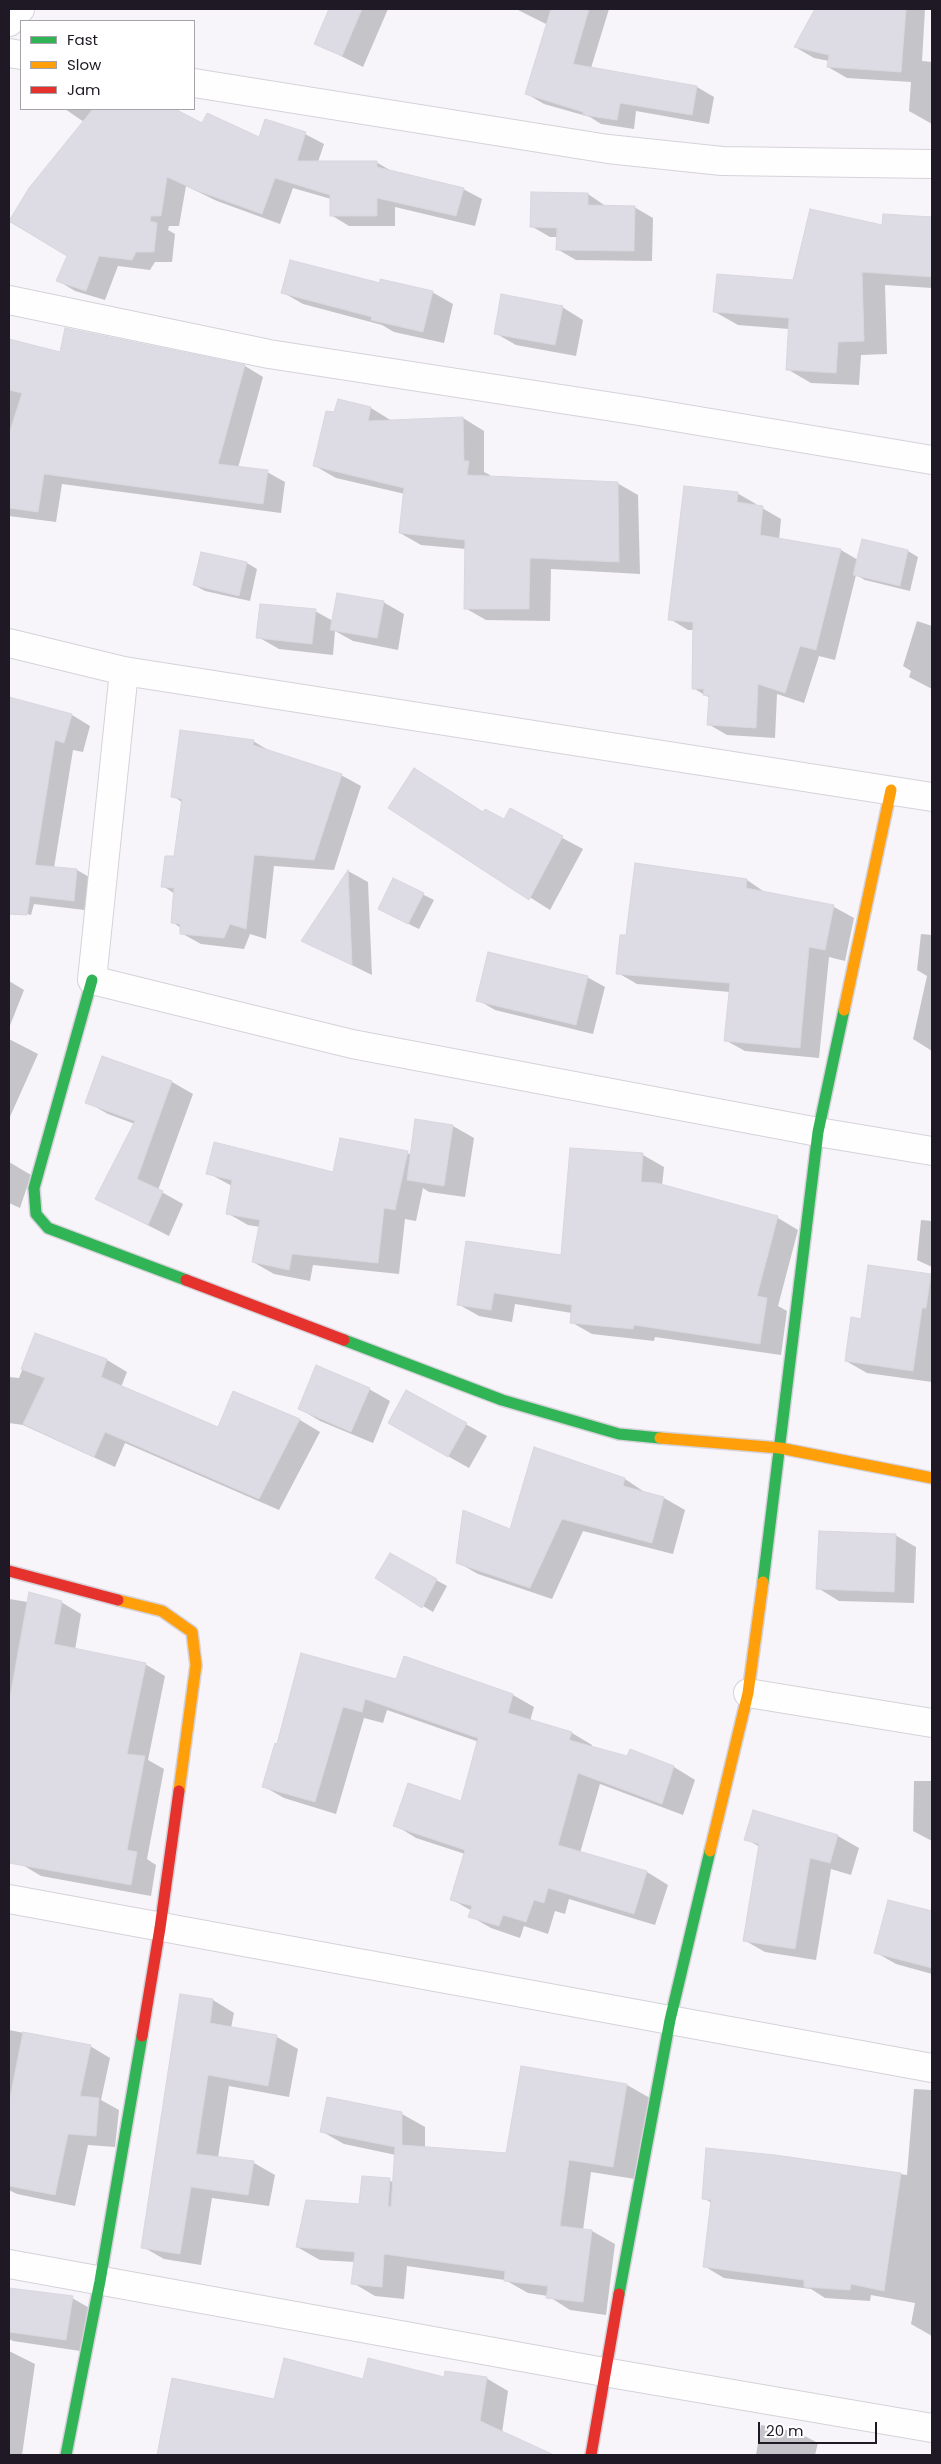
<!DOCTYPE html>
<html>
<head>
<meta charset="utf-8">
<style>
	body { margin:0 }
	#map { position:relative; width:941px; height:2464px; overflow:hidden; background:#f7f5fa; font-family:Poppins,sans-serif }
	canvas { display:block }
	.frame { position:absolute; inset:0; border:10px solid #1e1924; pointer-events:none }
	.legend { position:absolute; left:20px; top:20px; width:175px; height:90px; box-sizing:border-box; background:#fff; border:1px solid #a5a3a7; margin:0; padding:6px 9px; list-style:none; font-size:15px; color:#1e1924 }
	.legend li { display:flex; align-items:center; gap:10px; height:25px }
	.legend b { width:25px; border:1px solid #a5a3a7 }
	.scale { position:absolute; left:758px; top:2422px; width:119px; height:22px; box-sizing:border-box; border:2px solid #1e1924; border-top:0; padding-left:6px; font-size:15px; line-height:18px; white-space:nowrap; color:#1e1924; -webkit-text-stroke:4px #fff; paint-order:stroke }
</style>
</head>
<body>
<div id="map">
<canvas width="941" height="2464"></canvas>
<div class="frame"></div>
<ul class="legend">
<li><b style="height:6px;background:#30b455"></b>Fast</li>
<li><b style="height:6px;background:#ff9f0a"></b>Slow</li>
<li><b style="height:6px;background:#e5322d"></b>Jam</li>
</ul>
<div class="scale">20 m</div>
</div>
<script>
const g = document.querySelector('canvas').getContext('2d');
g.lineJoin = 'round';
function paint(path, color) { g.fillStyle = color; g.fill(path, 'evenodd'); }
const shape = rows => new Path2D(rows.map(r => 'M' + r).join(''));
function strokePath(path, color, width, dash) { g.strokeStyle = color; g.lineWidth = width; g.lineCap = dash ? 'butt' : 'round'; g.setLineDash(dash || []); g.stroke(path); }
paint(shape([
	[330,9,388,9,363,67,315,43],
	[516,9,609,9,591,68,697,87,714,97,709,124,636,111,634,129,601,124,590,117,544,104,527,94,548,25],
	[816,9,925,9,922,61,932,62,932,124,909,111,911,82,847,78,828,67,829,61,814,58,795,47],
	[65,109,118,109,136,121,142,109,173,109,203,125,260,139,305,134,324,144,318,162,376,162,395,173,463,189,482,199,475,226,395,207,395,226,349,226,331,215,331,199,293,188,280,224,217,201,186,186,179,226,169,226,168,230,175,234,172,262,155,262,150,270,118,266,105,300,75,291,57,280,68,256,10,222,30,188,84,122],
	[532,193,588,194,607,207,634,207,653,218,652,261,576,260,557,249,558,237,550,237,531,226],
	[884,216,932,218,932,288,885,285,887,354,861,355,859,385,811,383,787,369,789,329,738,325,715,312,794,281,884,227],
	[381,284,432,292,453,304,444,343,394,332,382,325,303,304,282,292],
	[562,307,583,320,576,356,516,345,495,333],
	[9,340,61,354,245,366,263,377,238,468,267,472,285,482,281,513,62,484,56,522,9,516],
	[371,408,392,421,463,418,484,431,484,472,490,475,489,477,617,483,638,495,640,574,551,569,550,621,486,620,465,608,466,549,421,545,400,533,405,494,336,478,315,466,335,413],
	[737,493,756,504,756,507,762,508,781,519,779,540,841,550,858,560,908,551,918,557,910,591,865,580,856,575,835,660,819,656,804,703,777,694,775,738,727,735,708,724,710,698,693,688,694,630,688,630,670,619],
	[247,563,257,569,250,601,205,591,194,585],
	[383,602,404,614,398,650,353,641,335,631,333,655,279,649,258,637,315,611,333,621],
	[917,621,932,626,932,689,909,677,911,671,903,666],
	[9,699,72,715,90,726,83,752,73,750,54,868,77,870,96,881,93,911,34,904,31,915,9,909],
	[253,741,273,753,341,775,361,786,334,870,274,866,266,939,250,934,244,949,201,944,181,933,181,928,172,922,175,894,163,886,175,858,183,803,173,796],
	[415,769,484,813,504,820,510,810,583,849,550,910,389,808],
	[348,871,368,882,372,975,303,941],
	[394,880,434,900,419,929,390,915],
	[747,880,766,893,834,907,854,918,845,961,829,957,819,1058,745,1051,725,1040,730,992,637,984,618,973,627,937],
	[921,934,932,935,932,1051,913,1039,927,976,917,970],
	[587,977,605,987,593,1034,495,1010,478,1000],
	[9,981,24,990,9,1028],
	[9,1039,38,1054,9,1119],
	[103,1058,172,1082,193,1094,158,1190,183,1204,169,1236,96,1199,135,1124,108,1114,87,1102],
	[453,1126,474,1138,465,1197,429,1192,423,1188,416,1221,405,1219,399,1274,313,1265,310,1281,274,1274,253,1262,260,1227,248,1225,227,1213,232,1186,208,1173,334,1173,407,1153,412,1155],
	[571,1150,643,1155,664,1167,662,1186,778,1218,798,1230,778,1306,787,1311,781,1355,655,1337,654,1341,592,1334,571,1322,572,1313,515,1304,512,1322,479,1316,458,1304,562,1256],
	[9,1162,31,1175,20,1208,9,1203],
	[921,1220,932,1221,932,1267,917,1260],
	[930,1275,932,1277,932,1382,867,1373,846,1361,862,1320],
	[36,1334,107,1360,127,1372,121,1387,218,1429,234,1393,300,1420,320,1432,279,1510,125,1443,115,1467,23,1425,9,1423,9,1377,19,1378],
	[369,1389,390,1401,373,1443,320,1421,300,1409],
	[407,1391,487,1436,469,1468,410,1435],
	[535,1449,625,1479,646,1493,664,1498,685,1510,673,1554,583,1531,552,1599,478,1574,457,1562,511,1530],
	[895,1535,916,1547,914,1603,839,1601,818,1588],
	[391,1555,447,1586,433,1612,423,1606],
	[9,1599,28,1602,61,1602,81,1614,75,1650,145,1664,165,1676,148,1760,164,1769,147,1859,156,1865,151,1896,41,1876,21,1864,29,1819,9,1815],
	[301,1654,396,1680,404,1658,513,1695,534,1707,530,1721,572,1733,592,1745,592,1747,628,1757,631,1750,674,1767,695,1780,683,1815,600,1784,580,1853,647,1872,668,1885,655,1925,569,1899,565,1914,555,1911,548,1934,524,1926,520,1938,491,1928,470,1916,472,1911,451,1899,465,1854,416,1838,395,1825,462,1803,479,1742,387,1710,383,1723,364,1718,336,1814,284,1798,263,1786,277,1745],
	[914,1781,932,1781,932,1841,913,1831],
	[838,1836,859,1848,851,1875,831,1869,816,1960,765,1952,744,1940,760,1847,746,1839],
	[889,1901,932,1913,932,1974,896,1964,875,1952],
	[181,1995,213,2000,234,2013,231,2028,277,2037,298,2049,289,2097,229,2086,218,2158,254,2163,275,2175,269,2206,212,2198,201,2265,164,2259,143,2247],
	[9,2030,90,2046,110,2058,101,2100,119,2110,115,2147,88,2145,75,2206,17,2194,9,2190],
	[522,2067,627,2085,650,2098,635,2179,591,2172,583,2230,592,2231,615,2244,606,2315,570,2310,548,2296,528,2293,505,2280,407,2266,404,2299,375,2296,353,2283,355,2262,320,2260,297,2247,360,2205,389,2180,394,2183,396,2155,344,2144,321,2131,402,2114,425,2127,425,2148,507,2155],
	[914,2089,932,2090,932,2336,911,2324,915,2303,871,2295,870,2301,825,2298,811,2289,724,2278,704,2266,712,2203,703,2198,775,2156,907,2175],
	[9,2289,72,2298,93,2310,87,2352,13,2341,9,2339],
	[9,2351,35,2364,22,2455,9,2455],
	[486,2378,508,2391,502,2433,551,2455,449,2455,381,2421,372,2455,158,2455,173,2380,274,2400,364,2380],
	[761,2425,797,2432,818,2443,815,2455,756,2455]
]), '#0003');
const building = shape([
	[329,9,362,9,342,56,314,44,329,9],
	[551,9,589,9,573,64,697,86,692,115,620,103,617,120,583,115,583,112,525,94,551,9],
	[815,9,906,9,901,72,827,67,829,55,794,47,815,9],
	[93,109,175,109,202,123,207,113,259,137,265,119,306,132,297,161,377,161,377,167,464,188,456,216,377,198,377,216,330,216,330,195,275,178,262,214,198,191,167,177,161,216,151,216,150,221,157,223,154,252,136,252,132,260,99,256,86,291,56,281,67,256,9,221,29,188,93,109],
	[531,192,588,193,588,205,635,206,634,251,556,250,557,228,530,227,531,192],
	[810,209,882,225,883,214,932,217,932,277,862,272,864,341,838,342,836,373,786,370,789,318,713,312,717,274,793,280,810,209],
	[290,260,380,283,380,279,433,291,423,332,371,320,372,317,281,293,290,260],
	[501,294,563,306,555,345,494,334,501,294],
	[65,328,245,365,218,464,268,470,263,504,44,474,38,512,9,508,9,434,22,393,9,390,9,339,60,352,65,328],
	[338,399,371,407,368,421,463,417,464,461,469,461,467,475,618,482,619,562,530,558,529,609,464,609,465,540,399,533,404,488,313,466,326,411,334,412,338,399],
	[684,486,738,492,737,502,763,506,760,535,841,549,816,650,800,646,785,693,758,684,756,728,707,725,709,696,703,695,704,689,692,689,693,622,668,620,684,486],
	[862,539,908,550,900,586,853,575,862,539],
	[201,552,247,562,239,596,193,585,201,552],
	[337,593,384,601,377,638,330,630,337,593],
	[260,604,316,609,312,644,256,638,260,604],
	[9,697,72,714,64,743,55,740,35,865,77,869,74,901,30,896,27,915,9,914,9,697],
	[180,730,254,740,253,745,342,774,314,860,254,855,246,929,230,924,224,938,180,934,180,924,171,923,174,888,161,887,165,856,174,856,182,799,171,797,180,730],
	[414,768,483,812,485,809,504,819,510,808,563,836,529,900,388,808,414,768],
	[635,863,747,879,746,888,834,905,825,950,809,947,800,1048,724,1041,730,983,616,974,620,935,626,935,635,863],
	[348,870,352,965,301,941,348,870],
	[393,878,424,893,408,924,378,909,393,878],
	[488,952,588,976,576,1025,476,1001,488,952],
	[102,1056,172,1081,137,1179,163,1191,148,1225,95,1199,135,1121,85,1103,102,1056],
	[415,1119,453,1125,444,1186,407,1180,415,1119],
	[340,1138,408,1151,395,1210,384,1208,378,1263,292,1254,289,1270,252,1262,260,1220,226,1214,232,1180,206,1174,214,1142,333,1172,340,1138],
	[570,1148,643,1153,641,1182,657,1183,778,1216,757,1296,767,1298,760,1344,634,1325,633,1329,570,1323,572,1305,494,1293,491,1310,457,1305,466,1241,561,1255,570,1148],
	[868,1265,931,1274,926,1308,922,1308,913,1371,845,1361,851,1317,861,1319,868,1265],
	[35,1333,107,1359,101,1377,218,1427,233,1391,300,1419,259,1499,105,1432,94,1457,23,1424,45,1378,21,1369,35,1333],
	[316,1365,370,1388,351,1432,298,1409,316,1365],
	[406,1390,467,1423,448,1457,388,1423,406,1390],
	[534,1447,625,1478,623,1486,664,1497,652,1543,562,1519,530,1588,456,1563,463,1510,510,1529,534,1447],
	[819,1531,896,1534,894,1592,816,1589,819,1531],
	[390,1553,437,1579,422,1608,375,1578,390,1553],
	[29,1592,62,1601,54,1644,146,1663,127,1754,145,1756,127,1850,137,1852,131,1885,9,1863,9,1702,29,1592],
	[301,1653,396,1679,404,1656,513,1694,508,1713,572,1732,569,1740,627,1756,630,1749,674,1766,662,1804,578,1773,558,1845,647,1871,634,1914,548,1888,544,1903,534,1900,526,1922,503,1915,499,1926,468,1917,472,1906,450,1900,465,1850,393,1826,408,1783,461,1801,478,1738,365,1699,362,1712,343,1707,315,1802,262,1787,275,1743,277,1744,301,1653],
	[753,1810,838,1835,830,1863,810,1858,795,1949,743,1941,759,1844,744,1840,753,1810],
	[888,1900,932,1911,932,1968,874,1953,888,1900],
	[180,1994,213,1999,210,2023,277,2035,268,2086,208,2075,196,2154,254,2161,248,2195,191,2187,180,2254,141,2248,180,1994],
	[23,2032,91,2045,80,2096,99,2098,96,2136,68,2134,55,2195,9,2186,9,2103,23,2032],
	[521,2066,627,2084,613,2167,569,2160,560,2226,592,2230,583,2302,546,2298,548,2286,504,2281,505,2271,384,2254,382,2287,351,2284,355,2252,296,2247,306,2200,359,2204,362,2176,390,2178,388,2206,391,2207,395,2147,320,2132,327,2097,402,2112,402,2145,506,2153,521,2066],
	[706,2148,775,2155,901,2173,884,2291,851,2284,850,2290,804,2287,804,2280,703,2267,711,2200,702,2199,706,2148],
	[9,2288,73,2296,66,2340,9,2332,9,2288],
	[284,2358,363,2379,368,2358,444,2377,445,2371,487,2377,480,2421,554,2455,157,2455,172,2378,274,2399,284,2358]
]);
paint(building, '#dddce5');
strokePath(building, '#d8d6de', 1);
const street = shape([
	[9,22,20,9],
	[9,53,21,55],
	[194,83,608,149,722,161,932,164],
	[9,300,269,354,639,411,932,460],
	[9,643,124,671,932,797],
	[124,671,92,980,352,1044,818,1132,932,1151],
	[748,1693,932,1723],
	[9,1899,932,2068],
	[9,2264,604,2372,932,2428]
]);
const fast = shape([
	[92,980,34,1188,36,1214,48,1228,186,1280],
	[344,1340,502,1400,619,1434,660,1438],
	[763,1582,818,1132,844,1010],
	[619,2294,670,2020,710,1851],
	[66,2455,100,2281,142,2036]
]);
const slow = shape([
	[844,1010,891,790],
	[660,1438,780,1448,932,1478],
	[118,1600,162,1611,192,1632,196,1665,179,1791],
	[710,1851,748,1693,763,1582]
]);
const jam = shape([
	[186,1280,344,1340],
	[9,1571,118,1600],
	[142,2036,160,1928,179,1791],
	[591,2455,619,2294]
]);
strokePath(street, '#d5d2da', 30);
strokePath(fast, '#d5d2da', 14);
strokePath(slow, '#d5d2da', 14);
strokePath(jam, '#d5d2da', 14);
strokePath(street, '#fefefe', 28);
strokePath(fast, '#30b455', 11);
strokePath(slow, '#ff9f0a', 11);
strokePath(jam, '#e5322d', 11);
</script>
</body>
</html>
